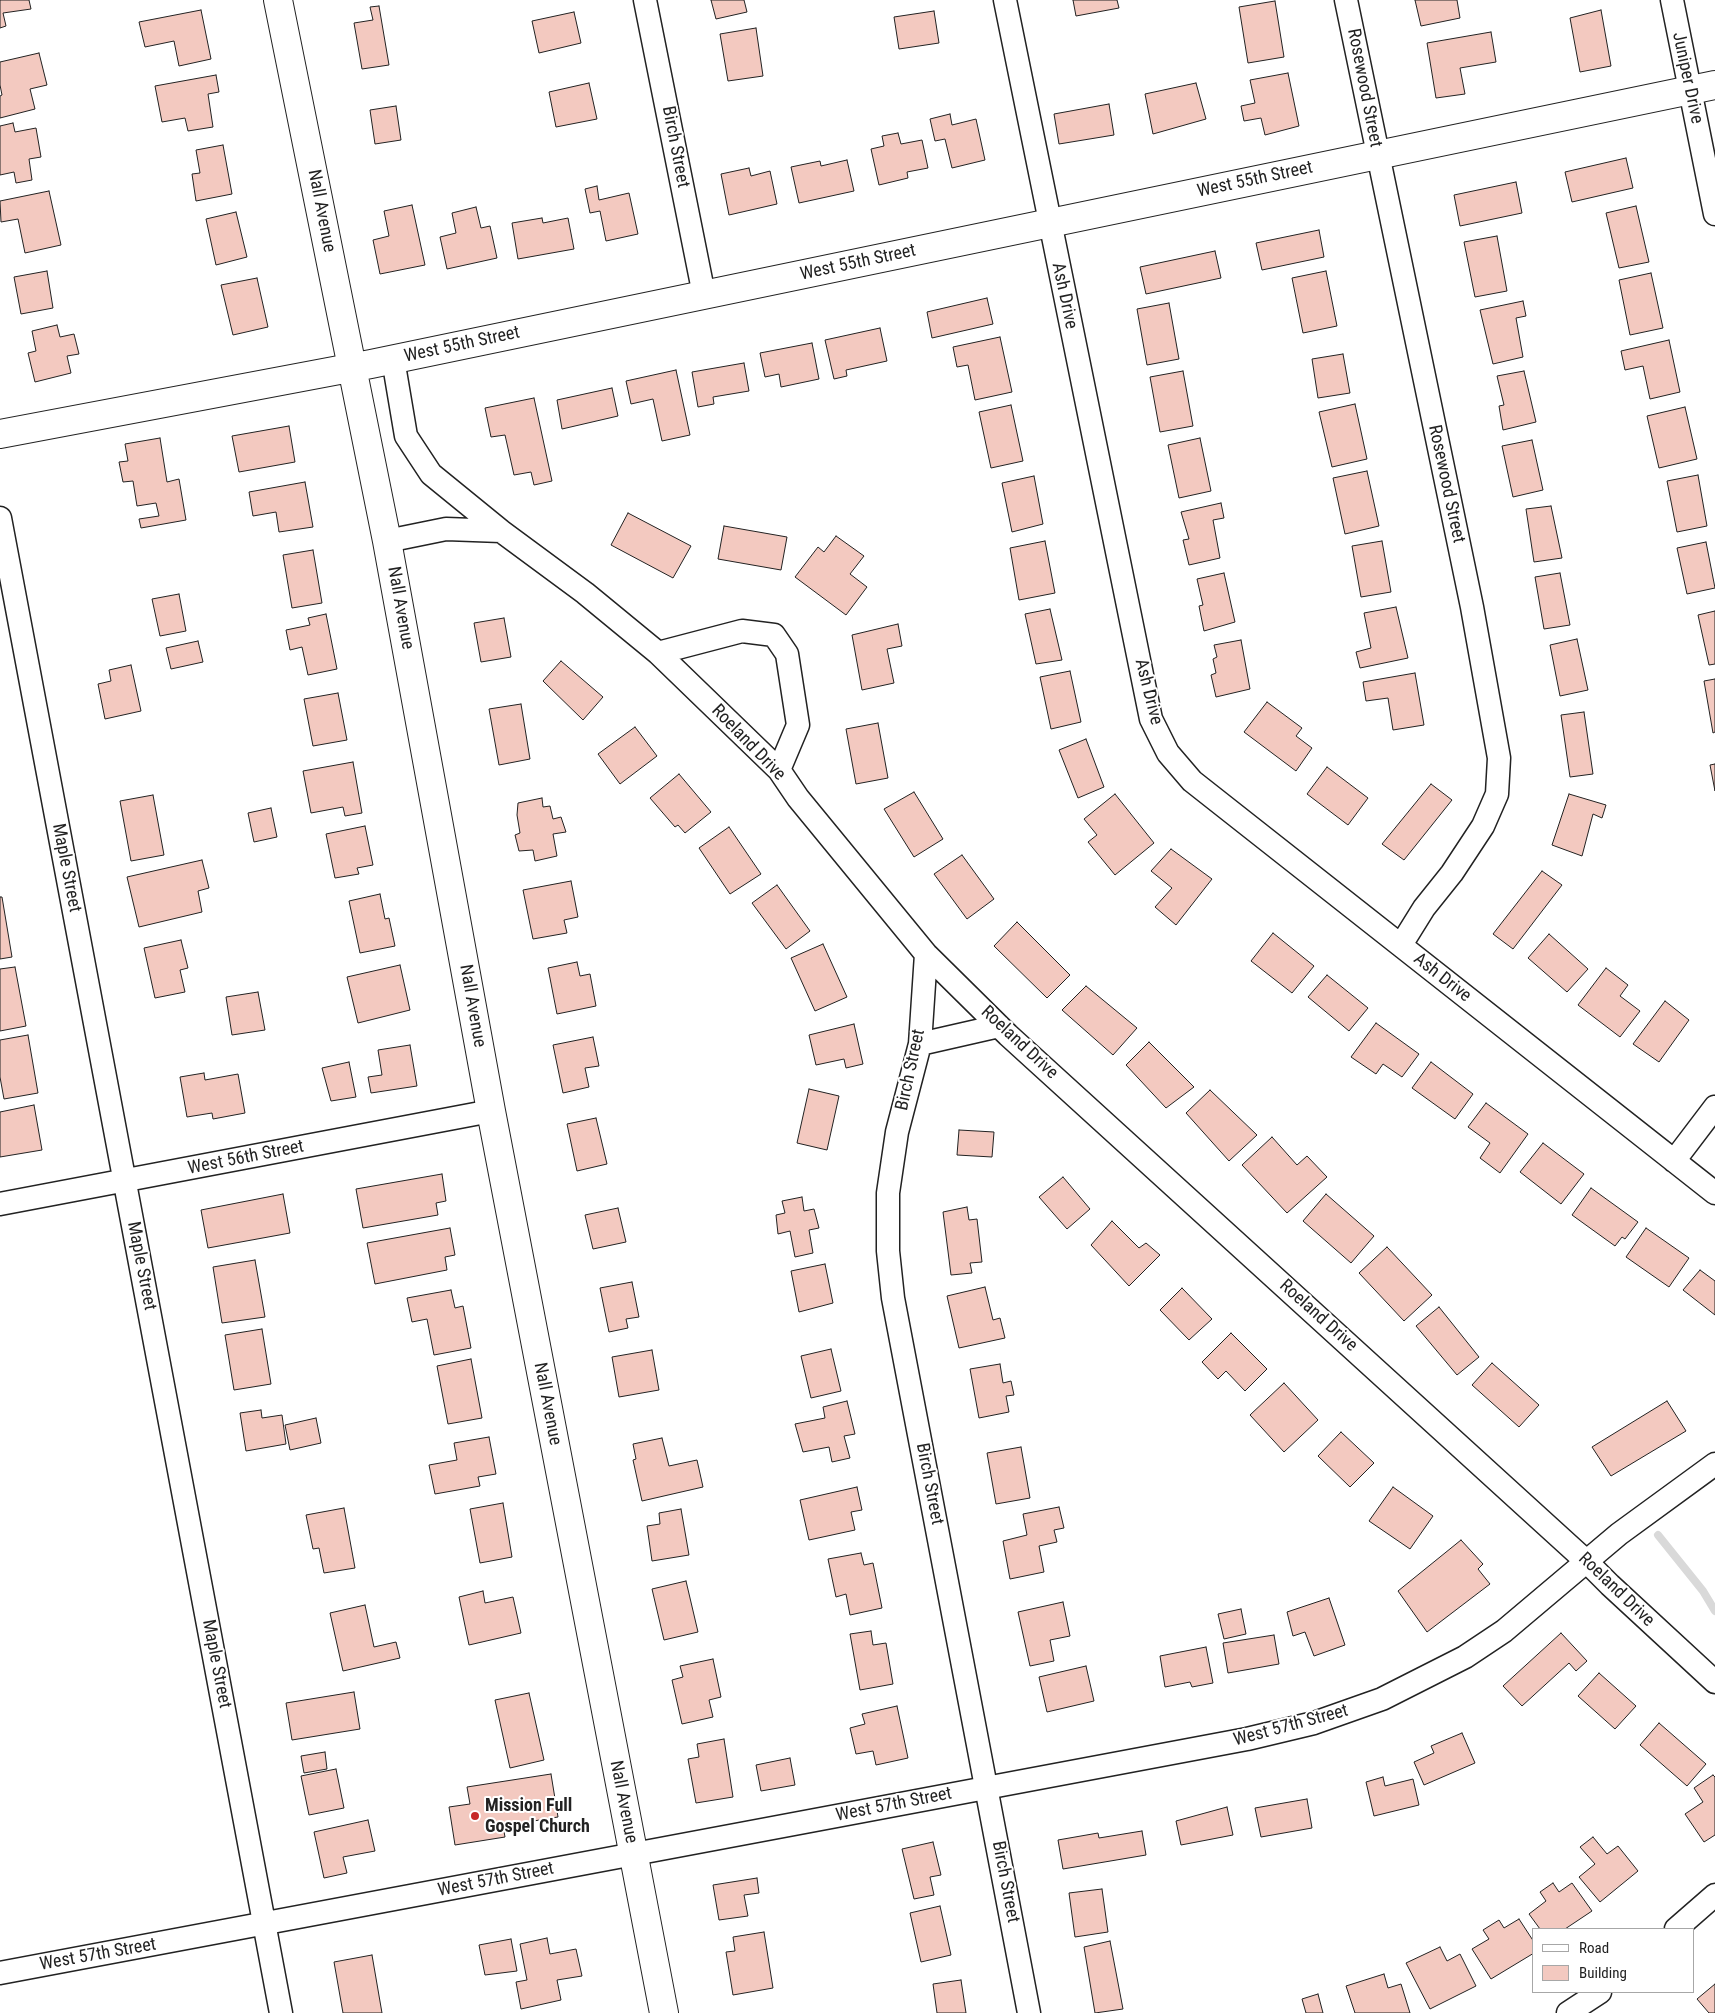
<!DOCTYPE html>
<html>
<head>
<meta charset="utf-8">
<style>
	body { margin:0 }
	#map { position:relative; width:1715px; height:2013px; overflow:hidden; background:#fff; font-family:"Roboto Condensed",sans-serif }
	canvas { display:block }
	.legend { position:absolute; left:1532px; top:1928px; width:162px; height:65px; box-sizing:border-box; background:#fff; border:1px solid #a7a7a7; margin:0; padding:6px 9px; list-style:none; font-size:15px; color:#222 }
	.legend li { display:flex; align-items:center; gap:10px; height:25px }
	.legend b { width:25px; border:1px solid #a7a7a7 }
</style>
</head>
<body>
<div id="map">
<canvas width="1715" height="2013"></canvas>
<ul class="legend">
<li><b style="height:6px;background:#fff"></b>Road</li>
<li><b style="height:14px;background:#f3c9c0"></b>Building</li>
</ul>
</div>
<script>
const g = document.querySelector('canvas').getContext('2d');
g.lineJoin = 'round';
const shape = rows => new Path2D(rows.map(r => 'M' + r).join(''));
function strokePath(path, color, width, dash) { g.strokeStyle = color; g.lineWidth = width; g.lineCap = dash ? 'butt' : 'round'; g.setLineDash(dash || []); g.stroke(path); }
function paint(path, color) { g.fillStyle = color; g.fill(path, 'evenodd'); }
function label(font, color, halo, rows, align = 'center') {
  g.font = font + ' "Roboto Condensed",sans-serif'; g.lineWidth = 4; g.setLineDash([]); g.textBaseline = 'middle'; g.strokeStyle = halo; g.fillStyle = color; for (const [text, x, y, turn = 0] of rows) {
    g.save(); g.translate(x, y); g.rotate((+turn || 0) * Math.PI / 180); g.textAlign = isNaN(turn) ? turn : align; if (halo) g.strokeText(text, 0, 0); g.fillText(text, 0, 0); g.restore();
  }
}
strokePath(shape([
	[1658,1535,1703,1591,1715,1611]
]), '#d9d9d9', 8);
const building = shape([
	[0,0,29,0,31,9,3,13,6,26,0,28,0,0],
	[711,0,744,0,747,12,716,19,711,0],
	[1073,0,1117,0,1119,8,1076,16,1073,0],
	[1415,0,1457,0,1460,18,1421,26,1415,0],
	[1275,1,1284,57,1248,63,1239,7,1275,1],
	[379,6,389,65,362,69,354,23,373,20,370,7,379,6],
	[201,10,211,59,179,66,174,41,145,47,139,22,201,10],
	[1601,10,1611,66,1580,72,1570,18,1601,10],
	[934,11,939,43,899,49,894,17,934,11],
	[574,12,581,43,539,53,532,21,574,12],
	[756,28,763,76,728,81,720,34,756,28],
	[1491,32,1496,62,1460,68,1465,94,1436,98,1427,43,1491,32],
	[39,53,47,85,30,89,35,109,0,118,0,96,2,95,0,85,0,62,39,53],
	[1288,73,1299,126,1265,135,1261,118,1244,121,1241,106,1255,103,1250,80,1288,73],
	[216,75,219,92,208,94,213,127,188,131,185,118,162,122,155,86,216,75],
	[589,83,597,119,556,127,549,92,589,83],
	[1196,83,1206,119,1153,134,1145,94,1196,83],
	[1109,104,1114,135,1059,144,1054,114,1109,104],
	[396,106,401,140,375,144,370,110,396,106],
	[950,114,952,125,976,119,985,160,952,168,945,139,935,141,930,119,950,114],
	[13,123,15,132,36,128,41,157,29,159,32,180,16,183,14,172,0,175,0,126,13,123],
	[898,133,901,144,922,140,928,168,907,172,908,178,879,185,871,149,884,146,882,136,898,133],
	[223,145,232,194,196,201,192,174,200,173,196,150,223,145],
	[1626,158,1633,188,1572,202,1565,172,1626,158],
	[847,160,854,191,799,203,791,167,820,161,821,166,847,160],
	[749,168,751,176,770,171,777,204,729,215,721,174,749,168],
	[1516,182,1522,213,1460,226,1454,195,1516,182],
	[597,186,599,200,629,193,638,234,606,241,600,211,590,213,585,189,597,186],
	[49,191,61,245,25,253,18,219,1,222,0,201,49,191],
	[412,205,425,265,380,274,373,240,389,236,384,211,412,205],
	[1636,206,1649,262,1619,268,1606,213,1636,206],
	[476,207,481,228,490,226,497,258,447,269,440,237,456,233,452,213,476,207],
	[236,212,247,257,216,265,206,219,236,212],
	[542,218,543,223,568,218,574,249,518,259,512,223,542,218],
	[1319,230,1324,257,1262,270,1256,243,1319,230],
	[1497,236,1507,291,1475,297,1464,242,1497,236],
	[1215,251,1221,278,1146,294,1140,267,1215,251],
	[47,271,53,308,21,314,14,277,47,271],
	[1326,271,1337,326,1303,333,1292,278,1326,271],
	[1651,273,1663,328,1630,335,1619,280,1651,273],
	[257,278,268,327,233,335,221,285,257,278],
	[987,298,993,324,932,338,927,312,987,298],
	[1523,301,1526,316,1516,318,1523,357,1493,364,1480,310,1523,301],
	[1169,303,1179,359,1147,365,1137,309,1169,303],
	[57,325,60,337,74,334,79,354,67,356,71,373,35,382,28,353,36,351,32,331,57,325],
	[880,328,887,361,846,370,847,376,834,379,825,340,880,328],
	[1000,337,1012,392,975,400,968,365,957,367,953,347,1000,337],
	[1669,340,1680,392,1650,399,1643,366,1625,370,1621,351,1669,340],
	[812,343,819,379,781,387,779,374,765,377,760,353,812,343],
	[1343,354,1350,393,1318,398,1312,359,1343,354],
	[744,363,749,391,713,397,714,404,698,407,692,372,744,363],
	[676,370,690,435,662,441,653,399,631,404,626,381,676,370],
	[1183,371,1193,426,1160,432,1150,377,1183,371],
	[1524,371,1536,422,1503,430,1499,406,1504,405,1497,376,1524,371],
	[612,388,618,416,562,429,557,400,612,388],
	[534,398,552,481,534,485,531,472,514,475,505,435,491,437,485,408,534,398],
	[1355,404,1367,459,1332,467,1319,412,1355,404],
	[1011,405,1023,461,991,468,979,412,1011,405],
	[1685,407,1697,459,1659,468,1647,416,1685,407],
	[289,426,295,462,239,472,232,436,289,426],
	[160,438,167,482,179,479,186,520,141,528,139,519,159,516,156,503,137,506,133,481,123,482,119,462,128,461,125,444,160,438],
	[1200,438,1211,491,1179,498,1168,445,1200,438],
	[1532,440,1543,490,1513,497,1502,446,1532,440],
	[1367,471,1379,526,1345,534,1333,478,1367,471],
	[1698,475,1707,526,1677,532,1667,481,1698,475],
	[1034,476,1043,524,1012,532,1002,483,1034,476],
	[305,482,313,527,279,532,276,512,253,516,249,492,305,482],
	[1221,503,1224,518,1213,520,1220,558,1189,565,1183,540,1189,539,1181,512,1221,503],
	[1551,506,1562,558,1534,562,1526,509,1551,506],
	[628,513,691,546,673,578,611,545,628,513],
	[724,526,787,537,781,570,718,559,724,526],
	[836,536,864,556,850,574,867,587,846,615,795,577,818,547,824,552,836,536],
	[1045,541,1055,593,1019,600,1010,548,1045,541],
	[1382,541,1391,592,1361,597,1352,546,1382,541],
	[1706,542,1715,588,1687,594,1677,548,1706,542],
	[313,550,322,603,292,608,283,555,313,550],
	[1224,573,1235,622,1204,631,1199,606,1203,605,1197,579,1224,573],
	[1560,573,1570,625,1544,629,1535,577,1560,573],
	[179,594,186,631,160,636,152,599,179,594],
	[1396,607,1408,658,1360,668,1356,652,1371,648,1364,613,1396,607],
	[1050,609,1062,660,1036,664,1025,614,1050,609],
	[1715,611,1715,664,1709,665,1698,615,1715,611],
	[326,614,337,669,308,675,302,647,290,650,286,630,310,625,308,618,326,614],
	[504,618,511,657,481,662,474,623,504,618],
	[898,624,902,646,887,649,894,683,862,690,852,635,898,624],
	[1577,639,1588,690,1560,696,1550,645,1577,639],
	[1241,640,1250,689,1216,697,1211,675,1216,673,1213,659,1217,657,1214,645,1241,640],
	[198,641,203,662,171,669,166,648,198,641],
	[561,661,603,697,583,720,543,681,561,661],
	[131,665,141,711,105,719,98,684,111,681,109,670,131,665],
	[1070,671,1081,722,1051,729,1040,677,1070,671],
	[1415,673,1424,725,1393,730,1388,698,1366,701,1363,682,1415,673],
	[1715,679,1715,732,1713,733,1704,681,1715,679],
	[338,693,347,740,313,746,304,699,338,693],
	[1267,702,1302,728,1296,736,1312,748,1296,771,1244,732,1267,702],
	[521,704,530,759,499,765,489,709,521,704],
	[1584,712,1593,774,1570,777,1561,715,1584,712],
	[878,723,888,778,856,784,846,729,878,723],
	[635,727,657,756,620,784,598,754,635,727],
	[1086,739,1104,787,1078,798,1059,750,1086,739],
	[353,762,362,813,345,816,343,807,311,813,303,771,353,762],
	[1715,764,1715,791,1710,765,1715,764],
	[1327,767,1368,798,1348,825,1307,794,1327,767],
	[679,774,711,812,685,833,678,825,675,827,650,798,679,774],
	[1431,784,1452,800,1404,860,1382,844,1431,784],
	[914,792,943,839,914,857,884,809,914,792],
	[1115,794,1154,843,1115,875,1088,842,1097,835,1084,819,1115,794],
	[1569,794,1606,805,1602,818,1593,814,1582,856,1552,845,1569,794],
	[153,795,164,855,131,861,120,801,153,795],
	[542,798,543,807,550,806,553,819,561,817,566,832,553,834,557,856,535,861,533,850,519,851,515,835,520,833,517,815,518,803,542,798],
	[271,808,277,837,254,842,248,813,271,808],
	[365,826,373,865,357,868,359,874,335,878,326,834,365,826],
	[729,827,761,874,730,894,699,848,729,827],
	[1171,849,1212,879,1176,925,1155,907,1172,888,1151,871,1171,849],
	[962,855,994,899,967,919,934,874,962,855],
	[202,860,209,888,198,891,202,912,139,927,127,877,202,860],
	[1542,871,1562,885,1513,949,1493,934,1542,871],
	[571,881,578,917,564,920,567,933,533,939,523,890,571,881],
	[777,885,810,931,786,949,752,903,777,885],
	[380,894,385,919,389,918,395,946,360,953,349,901,380,894],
	[0,897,2,897,12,957,0,959,0,897],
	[1017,922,1070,975,1047,998,994,946,1017,922],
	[1273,933,1314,966,1292,993,1251,961,1273,933],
	[1549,934,1588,969,1567,992,1528,958,1549,934],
	[181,940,188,968,180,970,185,992,155,998,144,948,181,940],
	[823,944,847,997,815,1011,791,958,823,944],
	[577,962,580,976,590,974,596,1006,557,1014,548,968,577,962],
	[400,965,410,1010,358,1023,347,977,400,965],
	[15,967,26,1026,0,1031,0,969,15,967],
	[1606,968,1628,985,1620,996,1640,1011,1620,1037,1578,1005,1606,968],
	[1327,975,1368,1008,1349,1031,1308,997,1327,975],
	[1086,986,1137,1028,1113,1055,1062,1010,1086,986],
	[258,992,265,1030,232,1035,226,997,258,992],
	[1665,1001,1689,1020,1659,1062,1633,1044,1665,1001],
	[1376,1023,1419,1054,1402,1077,1383,1064,1376,1074,1351,1057,1376,1023],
	[854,1024,863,1064,846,1068,844,1059,816,1065,809,1035,854,1024],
	[28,1035,38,1093,4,1099,0,1077,0,1040,28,1035],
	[593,1037,599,1066,585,1068,589,1087,563,1093,553,1045,593,1037],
	[1149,1042,1194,1087,1166,1108,1126,1065,1149,1042],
	[410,1045,417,1086,371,1093,368,1077,382,1075,378,1050,410,1045],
	[349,1062,356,1097,331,1101,322,1068,349,1062],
	[1431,1062,1473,1094,1455,1119,1412,1088,1431,1062],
	[204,1073,205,1080,238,1074,245,1113,213,1119,212,1113,187,1117,180,1077,204,1073],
	[809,1089,839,1096,827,1150,797,1143,809,1089],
	[1210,1090,1257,1135,1229,1161,1186,1113,1210,1090],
	[1486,1103,1528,1134,1500,1173,1480,1158,1490,1143,1468,1127,1486,1103],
	[34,1105,42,1150,0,1157,0,1112,34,1105],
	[596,1118,607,1164,577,1171,567,1124,596,1118],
	[959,1130,994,1132,992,1157,957,1155,959,1130],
	[1272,1137,1297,1165,1307,1156,1327,1177,1287,1213,1242,1165,1272,1137],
	[1543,1143,1584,1174,1561,1204,1520,1172,1543,1143],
	[442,1174,446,1201,436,1203,438,1215,363,1228,356,1189,442,1174],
	[1063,1177,1090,1209,1067,1229,1039,1197,1063,1177],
	[1591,1188,1638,1222,1625,1239,1622,1237,1615,1246,1572,1215,1591,1188],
	[283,1194,290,1233,208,1248,201,1210,283,1194],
	[1326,1194,1374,1236,1351,1263,1303,1221,1326,1194],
	[802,1197,804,1211,814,1209,819,1228,809,1230,813,1253,795,1257,790,1231,778,1234,776,1215,785,1213,782,1201,802,1197],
	[967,1207,969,1220,977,1219,982,1262,970,1263,972,1273,951,1275,943,1212,967,1207],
	[618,1208,626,1242,593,1249,585,1215,618,1208],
	[1112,1221,1139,1248,1146,1243,1160,1255,1129,1286,1091,1245,1112,1221],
	[450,1228,455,1255,445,1257,447,1270,375,1284,367,1243,450,1228],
	[1646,1228,1689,1258,1669,1287,1626,1257,1646,1228],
	[1387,1247,1432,1295,1404,1321,1359,1273,1387,1247],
	[255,1260,265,1317,222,1323,213,1267,255,1260],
	[825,1264,833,1303,799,1312,791,1271,825,1264],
	[1700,1270,1715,1281,1715,1315,1683,1290,1700,1270],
	[632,1282,639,1317,626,1319,628,1328,609,1332,600,1288,632,1282],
	[985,1287,993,1320,1000,1318,1005,1338,959,1348,947,1296,985,1287],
	[1182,1288,1212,1319,1189,1340,1160,1310,1182,1288],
	[451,1290,455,1308,463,1306,471,1348,434,1355,427,1319,412,1322,407,1298,451,1290],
	[1439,1307,1479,1357,1457,1375,1416,1326,1439,1307],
	[262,1329,271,1384,234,1390,225,1335,262,1329],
	[1231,1333,1267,1369,1245,1391,1226,1371,1218,1379,1202,1362,1231,1333],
	[831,1349,841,1391,811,1398,801,1356,831,1349],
	[652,1350,659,1390,619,1397,612,1357,652,1350],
	[471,1359,482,1418,448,1424,437,1366,471,1359],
	[1492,1363,1539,1405,1519,1427,1472,1385,1492,1363],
	[1000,1364,1003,1383,1011,1381,1014,1395,1006,1396,1009,1412,979,1418,970,1369,1000,1364],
	[1284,1383,1318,1420,1284,1452,1250,1415,1284,1383],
	[847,1401,855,1434,844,1436,850,1458,832,1462,829,1447,803,1452,795,1424,825,1418,823,1407,847,1401],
	[1667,1401,1686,1431,1611,1476,1592,1447,1667,1401],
	[261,1410,262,1418,282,1415,286,1444,246,1451,240,1413,261,1410],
	[316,1418,321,1443,290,1450,285,1425,316,1418],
	[1341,1432,1374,1463,1350,1487,1318,1456,1341,1432],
	[489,1437,496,1474,478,1477,480,1486,435,1494,429,1465,457,1460,454,1443,489,1437],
	[662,1438,669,1466,697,1460,703,1487,642,1501,633,1460,636,1459,633,1444,662,1438],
	[1021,1447,1030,1498,996,1504,987,1453,1021,1447],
	[857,1487,862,1510,851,1512,855,1530,809,1540,800,1500,857,1487],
	[1393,1487,1433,1516,1410,1549,1369,1521,1393,1487],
	[503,1503,512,1557,480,1563,470,1509,503,1503],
	[1059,1507,1064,1528,1054,1530,1057,1542,1039,1546,1044,1572,1010,1579,1003,1541,1027,1535,1023,1514,1059,1507],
	[344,1508,355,1568,324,1573,319,1548,313,1549,306,1515,344,1508],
	[681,1509,689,1555,652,1561,647,1526,660,1524,659,1513,681,1509],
	[1461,1540,1483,1564,1478,1569,1490,1584,1427,1632,1398,1591,1461,1540],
	[861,1553,864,1565,873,1563,882,1608,850,1615,846,1594,836,1597,828,1559,861,1553],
	[686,1581,698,1632,664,1640,652,1589,686,1581],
	[483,1591,485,1603,513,1597,521,1633,469,1645,459,1597,483,1591],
	[1329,1598,1345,1645,1314,1656,1305,1632,1293,1636,1287,1612,1329,1598],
	[1063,1602,1070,1636,1050,1640,1054,1661,1030,1666,1018,1612,1063,1602],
	[365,1605,374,1647,396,1642,400,1658,343,1671,330,1613,365,1605],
	[1241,1609,1246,1634,1224,1639,1218,1614,1241,1609],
	[871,1631,873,1645,886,1643,893,1684,860,1690,850,1634,871,1631],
	[1561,1633,1587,1661,1576,1671,1569,1663,1522,1706,1503,1686,1561,1633],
	[1274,1635,1279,1664,1228,1673,1223,1643,1274,1635],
	[1206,1647,1213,1683,1192,1687,1190,1682,1165,1687,1160,1656,1206,1647],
	[713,1659,721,1697,709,1700,713,1717,682,1724,672,1680,683,1677,680,1666,713,1659],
	[1086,1666,1094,1701,1047,1712,1039,1677,1086,1666],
	[1599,1673,1636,1706,1615,1729,1578,1696,1599,1673],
	[354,1692,360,1729,292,1740,286,1703,354,1692],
	[529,1693,544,1760,510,1768,495,1700,529,1693],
	[897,1706,908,1758,876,1765,873,1751,856,1754,850,1728,865,1724,862,1714,897,1706],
	[1659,1723,1706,1764,1687,1786,1640,1745,1659,1723],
	[1462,1733,1475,1763,1424,1785,1414,1762,1434,1753,1431,1746,1462,1733],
	[724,1739,733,1797,696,1803,688,1759,699,1757,697,1744,724,1739],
	[325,1752,327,1769,304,1773,301,1756,325,1752],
	[790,1758,795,1785,761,1791,756,1765,790,1758],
	[336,1769,344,1808,309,1815,301,1776,336,1769],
	[551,1774,558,1817,503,1826,505,1837,455,1845,449,1807,470,1804,467,1787,551,1774],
	[1713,1775,1715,1777,1715,1835,1704,1842,1685,1814,1703,1802,1694,1788,1713,1775],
	[1383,1777,1385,1786,1413,1779,1419,1805,1374,1816,1366,1782,1383,1777],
	[1307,1799,1312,1828,1261,1837,1255,1808,1307,1799],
	[1227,1807,1233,1835,1181,1845,1176,1821,1227,1807],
	[368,1820,375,1851,343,1857,347,1873,324,1878,314,1832,368,1820],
	[1142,1831,1146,1855,1063,1869,1058,1840,1098,1833,1099,1838,1142,1831],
	[1593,1837,1607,1854,1618,1846,1638,1871,1600,1902,1579,1877,1595,1864,1580,1847,1593,1837],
	[933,1842,941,1875,930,1877,934,1895,914,1899,902,1849,933,1842],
	[757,1878,759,1893,744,1895,748,1916,719,1920,713,1885,757,1878],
	[1553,1883,1559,1892,1572,1883,1592,1911,1565,1929,1540,1929,1529,1914,1546,1901,1540,1892,1553,1883],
	[1102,1889,1108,1932,1075,1937,1069,1893,1102,1889],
	[940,1906,951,1955,921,1962,910,1913,940,1906],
	[1519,1919,1534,1942,1534,1953,1491,1979,1472,1949,1489,1939,1483,1930,1499,1920,1504,1928,1519,1919],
	[764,1932,773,1988,733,1995,726,1952,735,1951,733,1937,764,1932],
	[547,1938,550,1954,576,1949,582,1976,557,1980,561,2000,521,2009,516,1982,527,1980,520,1944,547,1938],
	[511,1939,517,1971,485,1975,479,1945,511,1939],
	[1110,1941,1123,2009,1095,2013,1084,1947,1110,1941],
	[1440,1947,1447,1961,1460,1954,1476,1986,1430,2009,1406,1963,1440,1947],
	[372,1955,382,2013,343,2013,334,1962,372,1955],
	[1384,1974,1388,1988,1401,1984,1410,2013,1355,2013,1346,1986,1384,1974],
	[961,1980,966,2013,937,2013,933,1984,961,1980],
	[1715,1984,1715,2013,1709,2013,1697,1999,1715,1984],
	[1318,1994,1323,2013,1306,2013,1302,1999,1318,1994]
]);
paint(building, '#f3c9c0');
strokePath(building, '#222', 1);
const minor = shape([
	[645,0,704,295],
	[1005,0,1151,719,1168,753,1192,781,1715,1193],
	[1346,0,1472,607,1499,758,1497,794,1483,826,1452,873,1424,908,1401,945],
	[1672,0,1715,214],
	[393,359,406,436,431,474,501,531,585,593,658,653,779,770,798,798,926,954,1008,1035,1587,1562,1610,1585,1715,1682],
	[0,518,281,2013],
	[387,541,446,529,501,531],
	[658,653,742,631,774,635,787,654,798,725,779,770],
	[926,954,920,1044,897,1132,888,1193,888,1251,893,1298,1029,2013],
	[920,1044,999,1026],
	[1674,1161,1715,1107],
	[0,1204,491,1111],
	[1676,1929,1715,1895],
	[0,1973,1247,1739,1314,1723,1382,1699,1465,1657,1504,1631,1619,1534,1715,1464],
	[1568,2013,1600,1992]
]);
const tertiary = shape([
	[278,0,387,541,491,1111,664,2013],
	[0,434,371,364,1715,85]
]);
strokePath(minor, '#222', 25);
strokePath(tertiary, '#222', 30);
strokePath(minor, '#fff', 22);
strokePath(tertiary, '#fff', 28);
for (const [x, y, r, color] of [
	[475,1816,5,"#c62828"]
]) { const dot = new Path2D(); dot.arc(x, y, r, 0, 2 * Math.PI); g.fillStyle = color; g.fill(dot); strokePath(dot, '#fff', 2); }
label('18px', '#222', '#fff', [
	["Juniper Drive",1687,78,78],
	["Rosewood Street",1364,88,79],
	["Birch Street",675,147,79],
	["West 55th Street",1255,180,-12],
	["Nall Avenue",321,211,79],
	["West 55th Street",858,263,-12],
	["Ash Drive",1064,296,78],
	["West 55th Street",462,345,-12],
	["Rosewood Street",1446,484,78],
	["Nall Avenue",400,608,80],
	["Ash Drive",1148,692,76],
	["Roeland Drive",748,743,46],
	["Maple Street",66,868,79],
	["Ash Drive",1442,978,38],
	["Nall Avenue",472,1006,80],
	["Roeland Drive",1019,1043,43],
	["Birch Street",911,1070,-78],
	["West 56th Street",246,1158,-11],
	["Maple Street",141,1266,79],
	["Roeland Drive",1318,1316,42],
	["Nall Avenue",547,1404,79],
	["Birch Street",929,1484,79],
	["Roeland Drive",1616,1590,44],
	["Maple Street",216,1664,79],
	["West 57th Street",1291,1726,-15],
	["Nall Avenue",623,1802,79],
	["West 57th Street",894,1805,-11],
	["West 57th Street",496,1880,-11],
	["Birch Street",1005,1882,79],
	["West 57th Street",98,1955,-10]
]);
label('bold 18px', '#222', '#fff', [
	["Mission Full",485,1806],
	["Gospel Church",485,1827]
], 'left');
</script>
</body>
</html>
